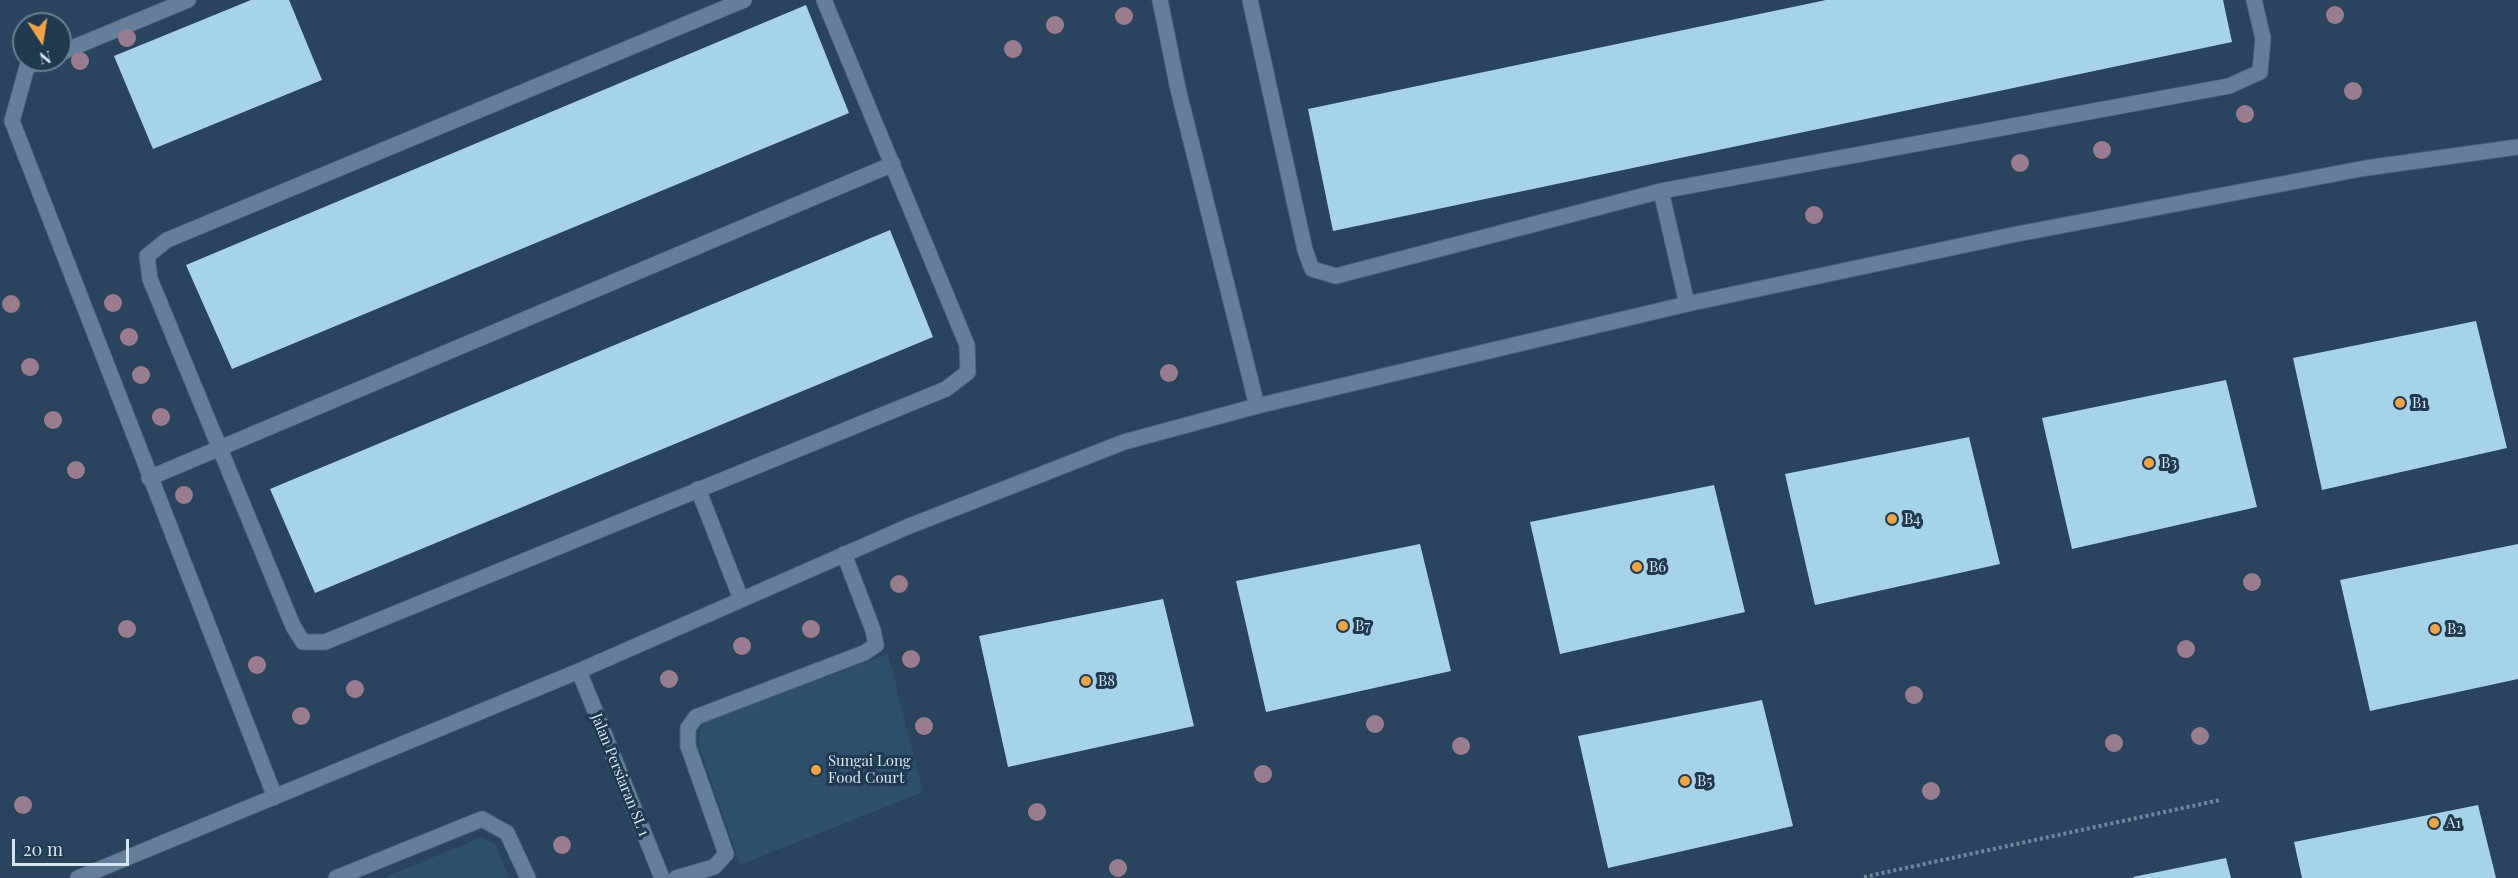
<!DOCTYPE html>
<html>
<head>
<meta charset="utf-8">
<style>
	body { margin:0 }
	#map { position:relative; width:2518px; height:878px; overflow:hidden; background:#29445c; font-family:"Playfair Display",serif }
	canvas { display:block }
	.north { position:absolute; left:12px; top:12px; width:60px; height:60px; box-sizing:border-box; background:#1f3950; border:2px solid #687e91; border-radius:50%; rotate:168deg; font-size:16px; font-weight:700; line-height:24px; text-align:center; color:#d5e5f3 }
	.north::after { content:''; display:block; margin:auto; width:21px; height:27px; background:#f4a344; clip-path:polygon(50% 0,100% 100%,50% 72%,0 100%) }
	.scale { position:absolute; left:12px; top:839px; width:117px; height:27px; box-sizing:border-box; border:3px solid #d5e5f3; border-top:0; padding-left:8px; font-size:18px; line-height:21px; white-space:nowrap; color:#d5e5f3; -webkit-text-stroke:4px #1f3950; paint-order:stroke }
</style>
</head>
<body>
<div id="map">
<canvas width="2518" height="878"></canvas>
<div class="north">N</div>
<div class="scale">20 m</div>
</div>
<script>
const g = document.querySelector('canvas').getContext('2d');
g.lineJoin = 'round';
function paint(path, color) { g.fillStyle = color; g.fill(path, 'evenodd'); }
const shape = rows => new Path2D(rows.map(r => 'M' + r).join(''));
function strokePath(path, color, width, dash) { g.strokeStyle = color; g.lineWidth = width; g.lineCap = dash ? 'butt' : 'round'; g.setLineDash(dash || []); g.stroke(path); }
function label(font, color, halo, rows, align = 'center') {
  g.font = font + ' "Playfair Display",serif'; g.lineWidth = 6; g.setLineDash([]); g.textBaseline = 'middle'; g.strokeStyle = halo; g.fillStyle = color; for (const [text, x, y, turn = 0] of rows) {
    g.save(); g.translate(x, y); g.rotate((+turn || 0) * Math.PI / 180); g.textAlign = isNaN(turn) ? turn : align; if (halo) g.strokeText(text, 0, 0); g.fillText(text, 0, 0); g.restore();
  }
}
paint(shape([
	[888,654,923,792,740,865,698,744,702,723],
	[482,837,496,845,509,878,383,878]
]), '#2e4f6c');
paint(shape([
	[251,0,289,0,322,80,153,149,114,56],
	[1826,0,2223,0,2232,42,1333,231,1308,109],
	[806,5,849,113,232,369,186,265],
	[890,230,933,337,315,593,270,489],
	[2476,321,2507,448,2322,490,2293,358],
	[2226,380,2257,507,2072,549,2042,418],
	[1969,437,2000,564,1815,605,1785,474],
	[1714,485,1745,612,1560,654,1530,522],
	[1420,544,1451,671,1266,712,1236,581],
	[2518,544,2518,679,2370,711,2340,580],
	[1163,599,1194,726,1008,767,979,636],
	[1762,700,1793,826,1608,868,1578,736],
	[2478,805,2496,878,2302,878,2294,842],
	[2226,858,2231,878,2133,878,2133,877]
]), '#a7d3e6');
const lane = shape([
	[744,0,167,240,147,256,150,279,293,626,303,642,325,642,946,389,968,372,967,345,824,0],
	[1160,0,1178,89,1257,406],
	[1250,0,1305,250,1312,269,1336,276,1661,191,2229,86,2260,72,2263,38,2254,0],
	[60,53,188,0],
	[44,60,27,67,12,121,275,797],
	[1661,191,1687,304],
	[149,478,893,164],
	[698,489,741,599],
	[676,878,714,867,726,854,688,746,688,728,696,717,864,653,876,645,873,630,844,554]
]);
const street = shape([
	[579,671,662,878],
	[78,878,579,671,907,527,1124,442,1257,406,1687,304,2012,235,2366,168,2518,147],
	[336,878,482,819,507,833,528,878]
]);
strokePath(lane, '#4a6276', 17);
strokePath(street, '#4a6276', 17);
strokePath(shape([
	[1864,877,2220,800]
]), '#70869a', 4, [3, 3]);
strokePath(lane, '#637f9a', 15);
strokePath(street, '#637f9a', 15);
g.fillStyle = '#9a7c8f';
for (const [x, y] of [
	[2335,15],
	[1124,16],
	[1055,25],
	[127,38],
	[1013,49],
	[80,61],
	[2353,91],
	[2245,114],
	[2102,150],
	[2020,163],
	[1814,215],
	[113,303],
	[11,304],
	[129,337],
	[30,367],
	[1169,373],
	[141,375],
	[161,417],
	[53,420],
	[76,470],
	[184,495],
	[2252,582],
	[899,584],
	[127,629],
	[811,629],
	[742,646],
	[2186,649],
	[911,659],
	[257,665],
	[669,679],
	[355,689],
	[1914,695],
	[301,716],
	[1375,724],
	[924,726],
	[2200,736],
	[2114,743],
	[1461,746],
	[1263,774],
	[1931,791],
	[23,805],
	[1037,812],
	[562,845],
	[1118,868]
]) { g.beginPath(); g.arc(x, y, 9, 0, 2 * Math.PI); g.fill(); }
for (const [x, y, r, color] of [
	[2400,403,6,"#f4a344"],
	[2149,463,6,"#f4a344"],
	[1892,519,6,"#f4a344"],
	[1637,567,6,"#f4a344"],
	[1343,626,6,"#f4a344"],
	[2435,629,6,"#f4a344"],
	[1086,681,6,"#f4a344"],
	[816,770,6,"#f4a344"],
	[1685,781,6,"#f4a344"],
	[2434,823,6,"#f4a344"]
]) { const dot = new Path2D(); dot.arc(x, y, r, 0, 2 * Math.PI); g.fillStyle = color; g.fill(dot); strokePath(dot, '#1f3950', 2); }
label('15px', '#d5e5f3', '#1f3950', [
	["B1",2412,403],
	["B3",2161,463],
	["B4",1904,519],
	["B6",1649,567],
	["B7",1355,626],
	["B2",2447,629],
	["B8",1098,681],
	["Sungai Long",828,761],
	["Food Court",828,778],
	["B5",1697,781],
	["A1",2446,823]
], 'left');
label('15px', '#d5e5f3', '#1f3950', [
	["Jalan Persiaran SL 1",620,775,68]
]);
</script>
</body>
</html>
